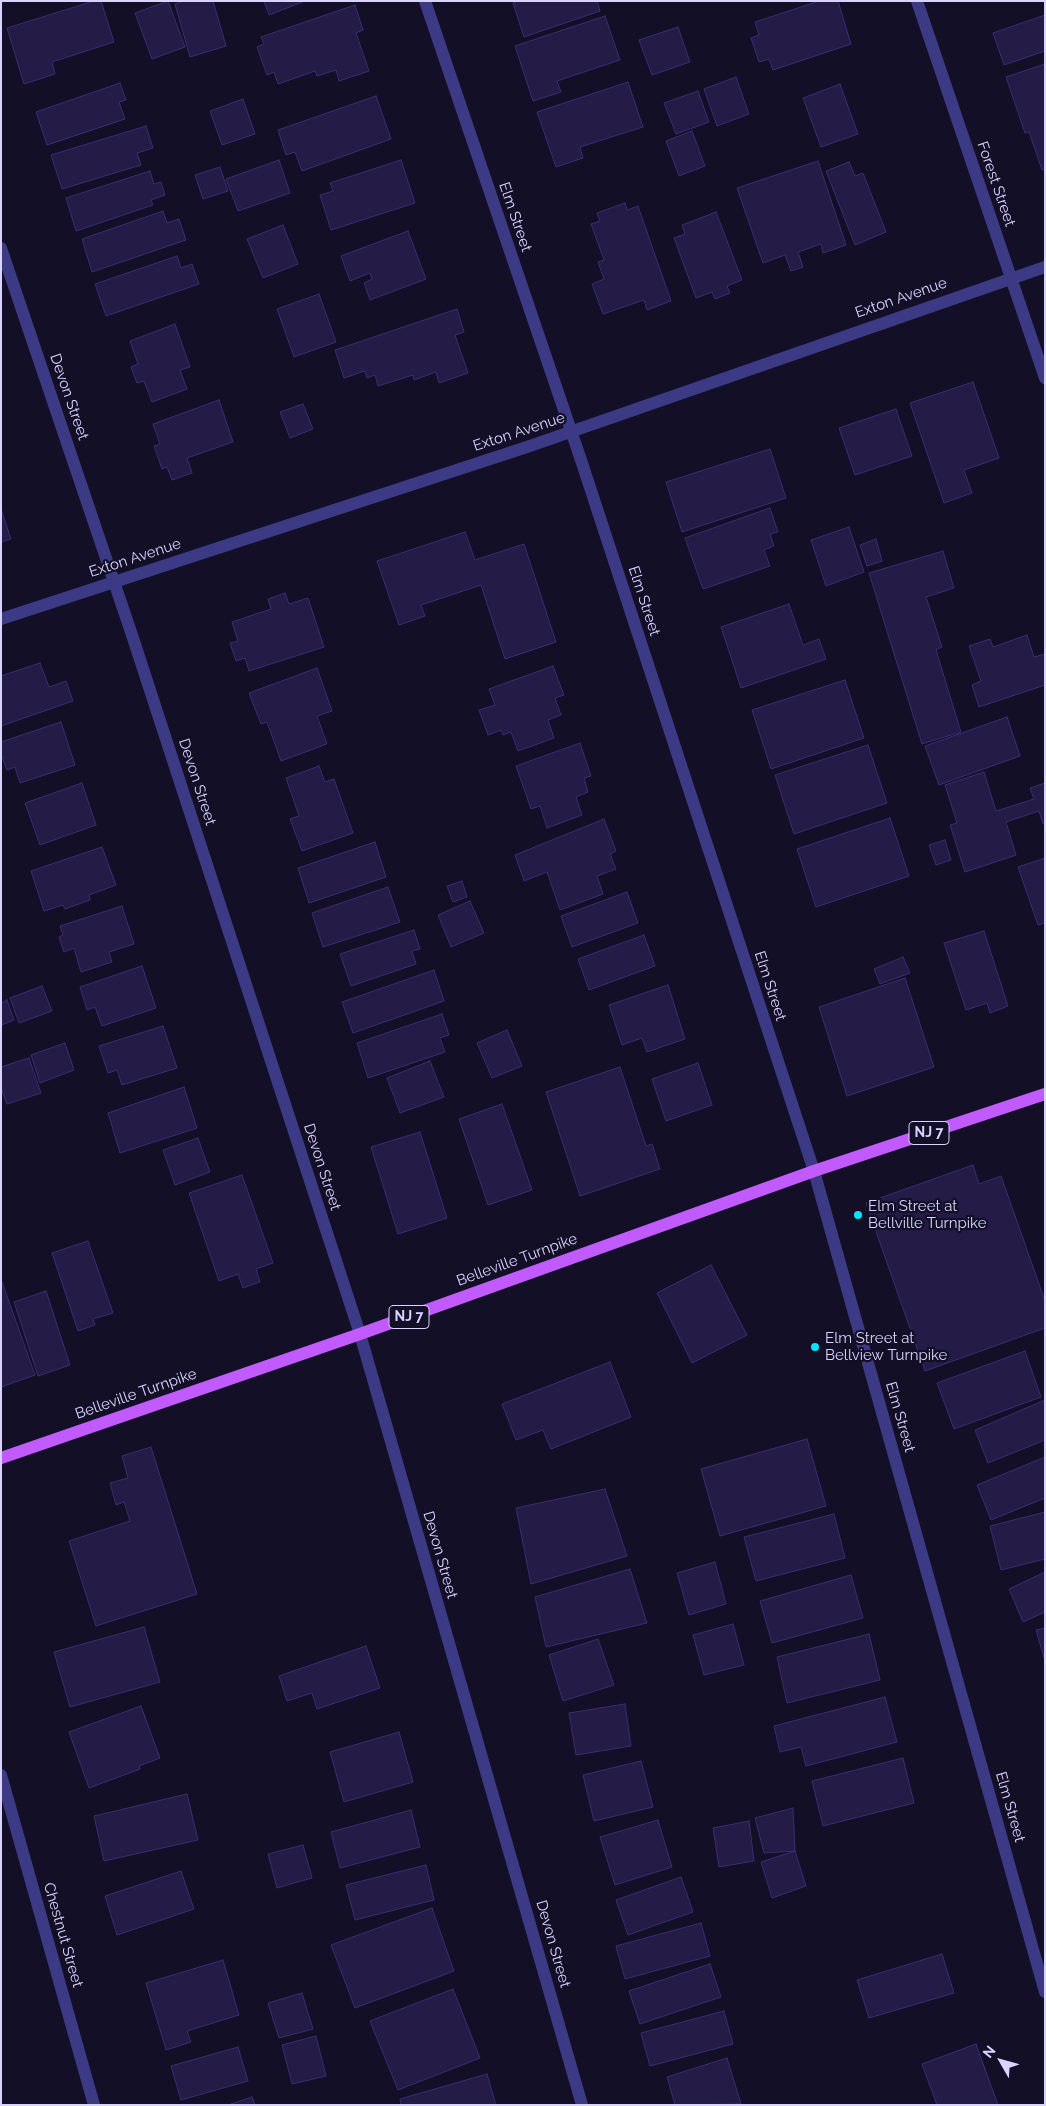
<!DOCTYPE html>
<html>
<head>
<meta charset="utf-8">
<style>
	body { margin:0 }
	#map { position:relative; width:1046px; height:2106px; overflow:hidden; background:#130f26; font-family:Raleway,sans-serif }
	canvas { display:block }
	.frame { position:absolute; inset:0; border:2px solid #d9d4ff; pointer-events:none }
	.north { position:absolute; left:976px; top:2036px; width:50px; height:50px; -webkit-text-stroke:4px #130f26; paint-order:stroke; rotate:308deg; font-size:14px; font-weight:700; line-height:20px; text-align:center; color:#d9d4ff }
	.north::after { content:''; display:block; margin:auto; width:18px; height:22px; background:#d9d4ff; clip-path:polygon(50% 0,100% 100%,50% 72%,0 100%) }
</style>
</head>
<body>
<div id="map">
<canvas width="1046" height="2106"></canvas>
<div class="frame"></div>
<div class="north">N</div>
</div>
<script>
const g = document.querySelector('canvas').getContext('2d');
g.lineJoin = 'round';
function paint(path, color) { g.fillStyle = color; g.fill(path, 'evenodd'); }
const shape = rows => new Path2D(rows.map(r => 'M' + r).join(''));
function strokePath(path, color, width, dash) { g.strokeStyle = color; g.lineWidth = width; g.lineCap = dash ? 'butt' : 'round'; g.setLineDash(dash || []); g.stroke(path); }
function label(font, color, halo, rows, align = 'center') {
  g.font = font + ' Raleway,sans-serif'; g.lineWidth = 4.5; g.setLineDash([]); g.textBaseline = 'middle'; g.strokeStyle = halo; g.fillStyle = color; for (const [text, x, y, turn = 0] of rows) {
    g.save(); g.translate(x, y); g.rotate((+turn || 0) * Math.PI / 180); g.textAlign = isNaN(turn) ? turn : align; if (halo) g.strokeText(text, 0, 0); g.fillText(text, 0, 0); g.restore();
  }
}
const building = shape([
	[94,1,101,1,114,42,52,62,55,74,24,84,7,28,94,1],
	[168,1,185,47,152,59,135,13,168,1],
	[183,1,213,1,226,46,190,57,175,4,183,1],
	[264,1,305,1,269,15,264,1],
	[519,1,597,1,600,11,524,37,513,3,519,1],
	[819,1,838,1,851,44,773,70,769,59,759,62,751,38,759,35,755,22,819,1],
	[355,5,363,30,356,33,369,71,339,81,336,70,317,76,315,71,278,84,274,72,267,75,257,47,264,44,261,37,355,5],
	[1045,15,1045,51,1004,65,993,33,1045,15],
	[605,16,620,60,557,81,561,92,533,101,515,46,605,16],
	[678,27,690,62,652,75,639,40,678,27],
	[1045,64,1045,170,1042,170,1029,132,1025,133,1006,77,1045,64],
	[736,77,749,114,717,126,704,89,736,77],
	[628,82,643,127,580,147,583,158,556,167,537,112,628,82],
	[120,83,126,100,119,102,125,119,47,145,36,112,120,83],
	[840,84,858,134,821,147,803,98,840,84],
	[698,91,709,122,676,134,664,103,698,91],
	[376,96,391,139,302,171,295,152,286,155,278,130,376,96],
	[243,99,255,134,222,145,210,111,243,99],
	[146,126,153,148,137,153,141,165,62,189,51,155,146,126],
	[692,131,705,166,679,176,666,141,692,131],
	[279,160,290,193,238,211,226,179,279,160],
	[401,160,415,203,331,230,320,195,333,191,330,183,401,160],
	[818,161,846,245,823,253,821,244,798,252,803,267,791,271,785,255,763,263,737,188,818,161],
	[849,162,855,176,863,173,886,232,855,245,826,171,849,162],
	[220,167,228,191,203,199,195,175,220,167],
	[150,171,154,184,161,182,165,195,151,200,153,205,76,231,66,198,150,171],
	[625,203,627,210,638,206,671,301,647,310,644,300,603,314,592,284,604,279,598,262,604,260,591,224,600,221,597,213,625,203],
	[163,211,167,223,179,219,186,240,92,272,82,239,163,211],
	[716,212,742,280,727,286,730,293,715,299,712,292,696,298,674,238,685,234,682,225,716,212],
	[283,225,298,264,263,278,247,239,283,225],
	[408,231,426,279,370,300,364,283,372,279,370,273,350,281,341,256,408,231],
	[177,256,181,268,192,264,199,284,106,316,95,284,177,256],
	[319,294,336,342,294,357,277,309,319,294],
	[457,309,464,332,455,335,468,373,439,383,436,372,414,380,413,375,378,386,375,375,367,378,365,371,344,378,335,350,457,309],
	[175,324,190,367,180,370,187,389,152,402,144,381,137,383,131,367,138,364,130,341,175,324],
	[973,382,999,458,964,470,972,493,944,503,910,403,973,382],
	[219,400,233,442,187,458,192,473,172,480,167,467,162,469,154,446,160,444,153,424,219,400],
	[303,404,313,429,290,438,280,412,303,404],
	[896,409,912,456,855,475,839,428,896,409],
	[770,449,786,498,682,532,666,482,770,449],
	[770,508,778,532,770,534,774,546,764,550,770,566,703,589,685,538,770,508],
	[1,509,11,539,1,542,1,509],
	[849,527,864,572,826,586,811,540,849,527],
	[465,532,475,560,524,544,556,642,505,659,481,585,421,605,425,616,399,625,377,561,465,532],
	[876,539,882,561,867,566,860,545,876,539],
	[943,551,954,588,926,597,942,647,936,650,961,732,922,744,869,573,943,551],
	[285,593,289,604,308,598,324,647,249,671,245,658,236,661,230,643,238,641,232,622,271,609,268,599,285,593],
	[789,604,803,645,819,639,826,659,741,688,721,627,789,604],
	[1027,635,1034,657,1045,654,1045,685,979,707,972,685,981,681,969,646,990,639,993,647,1027,635],
	[40,663,49,687,66,681,73,701,1,726,1,676,40,663],
	[553,666,564,695,555,698,561,715,548,720,554,738,518,751,511,732,503,735,501,730,488,735,479,710,495,705,489,689,553,666],
	[317,668,332,711,317,716,327,744,281,761,267,722,261,724,249,693,317,668],
	[845,680,864,738,771,769,752,710,845,680],
	[1007,717,1020,756,939,785,925,746,1007,717],
	[61,722,75,765,20,783,15,767,7,770,1,754,1,742,61,722],
	[580,743,591,776,584,778,588,792,576,797,582,815,547,828,540,806,531,809,516,766,580,743],
	[868,745,887,803,794,834,775,775,868,745],
	[319,766,325,782,334,779,353,833,302,851,290,819,299,816,286,778,319,766],
	[984,772,996,811,1034,799,1030,788,1045,783,1045,823,1043,824,1039,811,1006,822,1016,855,965,872,950,825,957,823,945,785,984,772],
	[82,783,96,825,40,845,25,803,82,783],
	[890,818,909,876,816,907,797,849,890,818],
	[604,819,616,851,610,854,616,869,597,876,603,894,560,910,547,872,524,881,515,855,604,819],
	[945,840,951,860,936,865,929,845,945,840],
	[375,842,386,877,309,903,298,868,375,842],
	[102,847,116,885,89,895,90,900,65,909,63,905,44,911,31,871,102,847],
	[1045,858,1045,923,1038,925,1018,867,1045,858],
	[462,881,467,897,453,902,447,886,462,881],
	[388,887,400,922,323,947,312,913,388,887],
	[627,892,638,923,572,947,561,916,627,892],
	[470,901,484,933,451,947,438,915,470,901],
	[122,906,134,944,109,952,112,962,81,972,74,948,64,952,59,937,63,935,60,926,122,906],
	[414,930,420,949,412,951,416,964,351,986,340,954,414,930],
	[984,931,1008,1006,990,1013,987,1003,966,1010,944,943,984,931],
	[644,935,655,966,589,990,578,959,644,935],
	[903,957,910,973,880,984,874,969,903,957],
	[142,966,156,1008,102,1026,95,1007,87,1010,80,987,142,966],
	[434,970,444,1001,353,1033,342,1002,434,970],
	[905,978,934,1067,847,1096,819,1007,905,978],
	[668,985,685,1039,647,1052,642,1038,622,1045,609,1005,668,985],
	[42,986,52,1011,19,1023,10,998,42,986],
	[7,1000,14,1020,2,1025,1,1003,7,1000],
	[442,1014,449,1035,440,1038,445,1052,368,1078,357,1043,442,1014],
	[163,1026,177,1068,122,1085,117,1070,108,1073,99,1046,163,1026],
	[507,1030,522,1066,492,1078,477,1043,507,1030],
	[65,1043,74,1070,40,1083,31,1055,65,1043],
	[29,1058,41,1093,7,1104,1,1088,1,1067,29,1058],
	[430,1061,444,1097,400,1113,387,1078,430,1061],
	[698,1063,712,1105,666,1121,652,1079,698,1063],
	[620,1067,646,1146,652,1144,660,1169,580,1196,546,1092,620,1067],
	[184,1087,197,1128,120,1153,108,1113,184,1087],
	[502,1104,532,1190,488,1205,459,1119,502,1104],
	[420,1132,447,1218,398,1234,371,1147,420,1132],
	[198,1138,210,1172,175,1185,163,1150,198,1138],
	[973,1165,979,1184,1001,1176,1045,1301,1045,1328,925,1371,866,1203,973,1165],
	[242,1175,273,1263,256,1269,260,1282,243,1288,238,1274,219,1281,189,1193,242,1175],
	[88,1241,113,1313,93,1319,95,1325,78,1331,52,1253,88,1241],
	[711,1265,747,1335,692,1363,657,1293,711,1265],
	[1,1279,35,1375,1,1387,1,1279],
	[46,1291,70,1365,38,1376,14,1302,46,1291],
	[1025,1351,1041,1397,954,1429,937,1383,1025,1351],
	[610,1362,631,1417,551,1449,543,1430,516,1440,502,1404,610,1362],
	[1045,1400,1045,1440,988,1463,975,1430,1045,1400],
	[807,1439,826,1506,720,1536,701,1469,807,1439],
	[151,1447,197,1594,96,1626,69,1541,130,1521,124,1502,116,1505,110,1483,128,1478,122,1456,151,1447],
	[1045,1457,1045,1498,991,1520,977,1485,1045,1457],
	[605,1489,627,1556,531,1584,516,1508,605,1489],
	[1045,1512,1045,1559,1001,1570,990,1526,1045,1512],
	[834,1514,845,1558,756,1581,744,1537,834,1514],
	[715,1562,726,1604,689,1615,677,1573,715,1562],
	[630,1569,647,1623,546,1647,535,1597,630,1569],
	[1045,1572,1045,1612,1023,1622,1009,1589,1045,1572],
	[851,1575,863,1618,772,1643,760,1601,851,1575],
	[733,1624,744,1665,704,1675,693,1635,733,1624],
	[144,1627,160,1682,70,1707,54,1652,144,1627],
	[1045,1628,1045,1661,1036,1630,1045,1628],
	[869,1634,880,1680,787,1703,777,1657,869,1634],
	[598,1639,614,1685,563,1701,549,1655,598,1639],
	[366,1646,380,1688,317,1709,312,1693,287,1701,279,1676,366,1646],
	[885,1697,897,1742,806,1766,801,1747,780,1752,774,1726,885,1697],
	[625,1704,631,1746,576,1755,569,1713,625,1704],
	[141,1706,160,1758,139,1766,140,1769,89,1788,69,1732,141,1706],
	[399,1732,413,1782,344,1802,330,1752,399,1732],
	[903,1758,914,1803,823,1826,812,1781,903,1758],
	[641,1761,653,1807,594,1821,583,1775,641,1761],
	[187,1794,198,1840,104,1861,94,1816,187,1794],
	[793,1808,795,1851,764,1853,755,1818,793,1808],
	[411,1810,420,1847,340,1868,331,1832,411,1810],
	[658,1820,672,1867,615,1885,600,1837,658,1820],
	[749,1821,754,1861,719,1867,713,1828,749,1821],
	[303,1845,312,1878,277,1888,268,1854,303,1845],
	[795,1851,806,1886,772,1898,761,1862,795,1851],
	[426,1865,434,1900,355,1920,346,1885,426,1865],
	[181,1871,194,1909,117,1935,105,1896,181,1871],
	[681,1877,693,1912,628,1935,616,1900,681,1877],
	[432,1908,454,1971,355,2008,331,1945,432,1908],
	[701,1923,710,1956,625,1979,616,1946,701,1923],
	[942,1954,954,1993,869,2018,857,1980,942,1954],
	[223,1960,239,2015,187,2031,191,2042,166,2050,146,1983,223,1960],
	[710,1964,721,1997,640,2024,629,1991,710,1964],
	[453,1989,480,2058,398,2090,370,2021,453,1989],
	[302,1993,313,2029,279,2038,268,2003,302,1993],
	[724,2011,733,2044,650,2066,641,2033,724,2011],
	[316,2036,326,2076,292,2084,282,2045,316,2036],
	[976,2044,998,2105,937,2105,922,2064,976,2044],
	[238,2047,248,2081,181,2100,171,2066,238,2047],
	[727,2058,741,2104,675,2105,667,2077,727,2058],
	[487,2074,496,2105,401,2105,400,2099,487,2074],
	[252,2097,255,2105,228,2105,252,2097]
]);
paint(building, '#241b47');
strokePath(building, '#3b2d73', 1);
strokePath(shape([
	[425,1,582,463,814,1171,1045,1992],
	[917,1,1045,378],
	[1,248,132,635,360,1334,582,2105],
	[1,619,527,447,1045,267],
	[1,1775,94,2105]
]), '#3d3a85', 12);
strokePath(shape([
	[1,1458,360,1334,814,1171,1045,1094]
]), '#c25bff', 12);
for (const [x, y, r, color] of [
	[858,1215,5,"#00e5ff"],
	[815,1347,5,"#00e5ff"]
]) { const dot = new Path2D(); dot.arc(x, y, r, 0, 2 * Math.PI); g.fillStyle = color; g.fill(dot); strokePath(dot, '#130f26', 2); }
for (const [x, y, w] of [
	[929,1133,40],
	[409,1317,40]
]) { const box = new Path2D(); box.roundRect(x - w / 2, y - 11.5, w, 23, 4); g.fillStyle = '#130f26'; g.fill(box); strokePath(box, '#d9d4ff', 1); }
label('bold 14px', '#d9d4ff', null, [
	["NJ 7",929,1133],
	["NJ 7",409,1317]
]);
label('15px', '#d9d4ff', '#130f26', [
	["Forest Street",996,184,71],
	["Elm Street",515,217,71],
	["Exton Avenue",901,298,-19],
	["Devon Street",69,397,71],
	["Exton Avenue",519,432,-18],
	["Exton Avenue",135,558,-18],
	["Elm Street",644,601,72],
	["Devon Street",197,782,72],
	["Elm Street",770,986,72],
	["Devon Street",322,1167,72],
	["Belleville Turnpike",517,1260,-20],
	["Belleville Turnpike",136,1394,-19],
	["Elm Street",900,1417,74],
	["Devon Street",440,1555,74],
	["Elm Street",1010,1807,74],
	["Chestnut Street",63,1935,74],
	["Devon Street",553,1944,74]
]);
label('15px', '#d9d4ff', '#130f26', [
	["Elm Street at",868,1206],
	["Bellville Turnpike",868,1223],
	["Elm Street at",825,1338],
	["Bellview Turnpike",825,1355]
], 'left');
</script>
</body>
</html>
